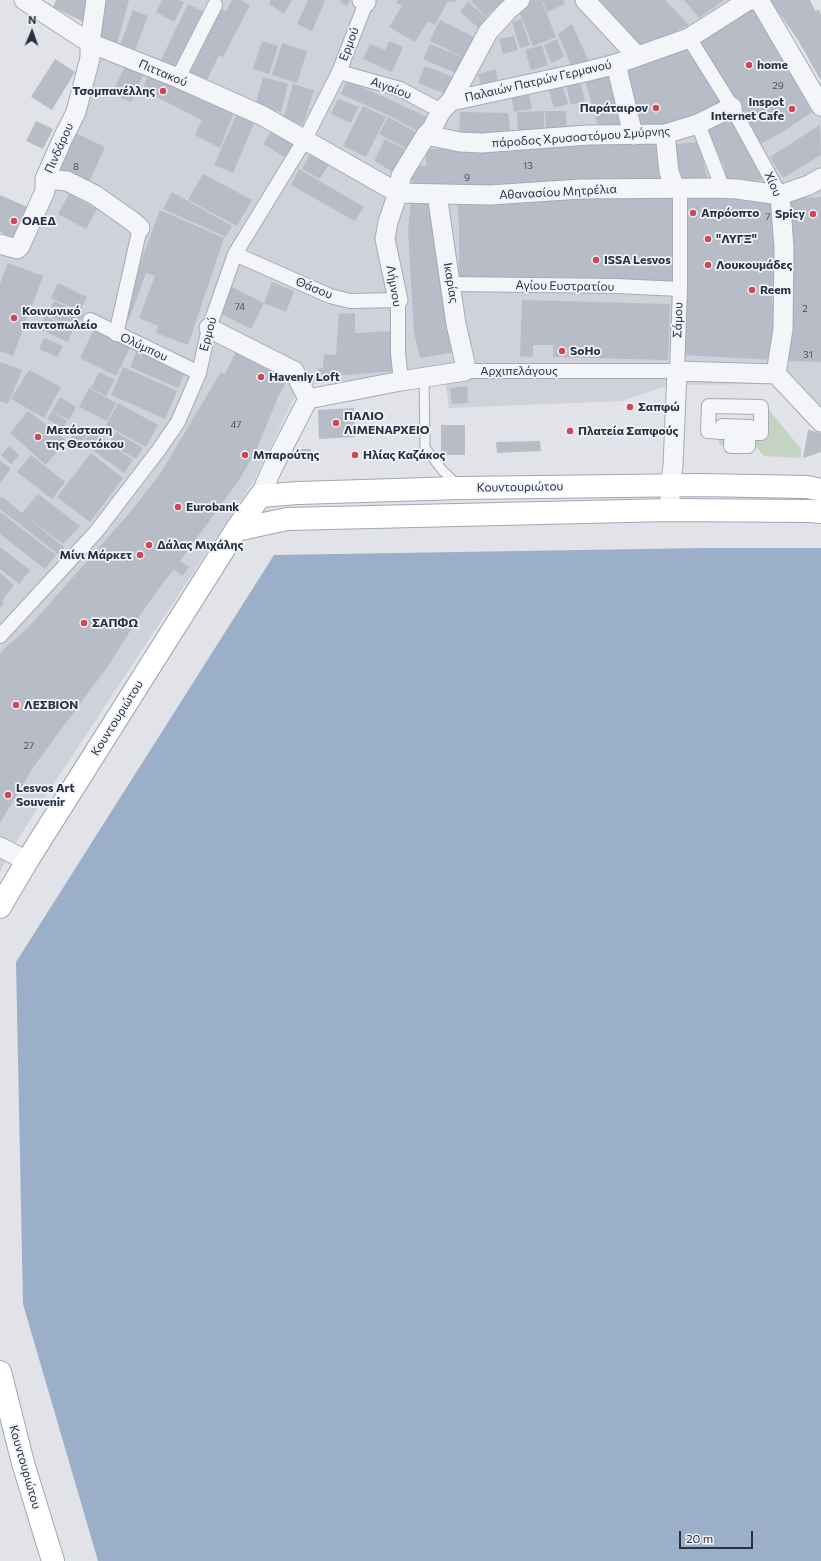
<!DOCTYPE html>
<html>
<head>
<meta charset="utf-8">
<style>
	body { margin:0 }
	#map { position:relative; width:821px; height:1561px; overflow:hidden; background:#e1e3e9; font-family:Commissioner,sans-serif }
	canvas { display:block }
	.north { position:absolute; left:12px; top:12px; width:40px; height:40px; -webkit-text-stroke:3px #f0f3f7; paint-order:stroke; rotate:2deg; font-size:11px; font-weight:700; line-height:16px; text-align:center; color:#293041 }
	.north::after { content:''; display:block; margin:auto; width:14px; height:18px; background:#293041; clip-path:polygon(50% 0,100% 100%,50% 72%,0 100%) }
	.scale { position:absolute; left:679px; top:1531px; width:74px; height:18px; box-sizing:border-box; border:2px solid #293041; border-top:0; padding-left:5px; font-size:12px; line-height:14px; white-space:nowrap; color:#293041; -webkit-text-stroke:3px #f0f3f7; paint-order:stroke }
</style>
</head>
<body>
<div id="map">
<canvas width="821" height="1561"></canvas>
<div class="north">N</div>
<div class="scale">20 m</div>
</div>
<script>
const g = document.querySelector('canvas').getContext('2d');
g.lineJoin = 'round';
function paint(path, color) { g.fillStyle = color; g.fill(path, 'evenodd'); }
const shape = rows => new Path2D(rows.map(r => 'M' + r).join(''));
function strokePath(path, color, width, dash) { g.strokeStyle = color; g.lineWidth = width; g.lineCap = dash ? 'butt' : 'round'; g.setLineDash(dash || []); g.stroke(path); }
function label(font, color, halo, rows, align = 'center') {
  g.font = font + ' Commissioner,sans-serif'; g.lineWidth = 3.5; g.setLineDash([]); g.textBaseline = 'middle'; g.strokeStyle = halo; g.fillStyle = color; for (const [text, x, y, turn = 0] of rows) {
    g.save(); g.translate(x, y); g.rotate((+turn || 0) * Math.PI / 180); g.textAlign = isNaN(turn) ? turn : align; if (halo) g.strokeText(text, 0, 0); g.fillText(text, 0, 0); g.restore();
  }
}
paint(shape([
	[101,0,763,0,821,90,821,408,792,377,767,384,670,385,622,401,449,408,443,369,300,386,255,479,39,806,13,847,0,872,0,248,19,254,49,192]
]), '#cfd2db');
paint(shape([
	[705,399,728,400,709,406,708,432,762,433,761,400,801,449,801,458,764,456,756,447,719,445,719,436,705,435]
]), '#c5d3c2');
paint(shape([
	[704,548,821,548,821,1561,98,1561,23,1304,16,962,274,555]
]), '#9cafc9');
paint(shape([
	[56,0,89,0,83,22,53,7],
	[107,0,129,0,117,44,97,39],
	[162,0,179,0,184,2,174,22,156,12],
	[232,0,240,0,250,5,223,57,219,55,202,90,237,105,220,148,195,135,202,120,143,90,150,67,158,66,188,4,210,15,215,5,226,11],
	[271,0,292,0,284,14,269,4],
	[308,0,322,0,325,1,312,31,297,24],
	[341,0,350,0,347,6,340,2],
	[398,0,456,0,455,2,448,1,435,25,428,21,415,42,389,27,402,6,396,3],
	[472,0,504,0,486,17,471,1],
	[527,0,541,0,556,37,533,46,516,4],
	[542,0,563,0,565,4,547,12],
	[593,0,665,0,689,25,639,48],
	[684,0,724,0,699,18],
	[770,0,810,0,815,11,819,10,821,15,821,81,798,40],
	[468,2,488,19,480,29,460,12],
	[752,9,756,9,812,112,787,129,759,145,699,40],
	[133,10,148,16,134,53,119,48],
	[521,19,530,45,520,48,512,22],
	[440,20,476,38,465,58,430,41],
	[572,24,589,62,571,65,558,34],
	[514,36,518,50,503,54,499,39],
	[557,39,564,57,551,63,544,45],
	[262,41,278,46,269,74,253,69],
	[389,41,403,47,392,72,363,59,370,44,385,50],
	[282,43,307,51,297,83,272,75],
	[430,44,464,58,458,74,423,59],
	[542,45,548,65,531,70,525,50],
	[689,48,726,103,702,117,640,130,623,70,655,61,669,54],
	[129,58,147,67,131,102,112,93],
	[55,59,75,72,52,110,31,97],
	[425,66,453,77,446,94,418,83],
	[496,69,498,81,481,85,478,74],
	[608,73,625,132,600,133,585,80],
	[263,77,288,84,281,112,255,106],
	[579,77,585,101,571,105,565,81],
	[347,80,427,117,419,132,392,117,341,94],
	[561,81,568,104,554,108,547,84],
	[293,84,314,90,303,125,283,120],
	[528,89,532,109,514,112,511,92],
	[338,99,358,107,351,123,331,114],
	[363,106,386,117,366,157,343,146],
	[240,107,258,114,233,173,214,165],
	[544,111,544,131,518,132,517,112],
	[545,111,566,111,567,131,546,131],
	[460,112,508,113,511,135,459,134],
	[732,112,752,155,762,180,727,184,724,167,705,124],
	[388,117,418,133,409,150,379,134],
	[36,121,53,129,43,149,26,141],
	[820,125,821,155,783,178,770,157],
	[274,126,297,141,286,158,263,144],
	[73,132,105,147,89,182,56,167],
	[385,139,408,151,395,173,374,161],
	[664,142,665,178,582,179,539,184,412,189,412,171,416,165,426,166,426,149,459,149,506,147],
	[698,142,708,179,677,182,675,144],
	[314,147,333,158,320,179,302,169],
	[299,169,364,207,355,221,291,185],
	[203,174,252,200,237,226,188,200],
	[172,192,232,226,226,237,163,209],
	[69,194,97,209,86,229,58,214],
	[0,195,32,209,18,240,0,232],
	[609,195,677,197,674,282,566,277,459,277,459,225,457,200],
	[411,197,435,197,461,351,420,358,414,332,408,232],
	[685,197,777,199,772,304,777,303,774,360,682,355],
	[821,197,821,362,789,361,789,199],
	[160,210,224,238,188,345,156,333,158,326,139,318,155,276,146,273,129,320,120,317],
	[8,263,43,276,13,356,0,351,0,284],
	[272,282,294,291,286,312,264,303],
	[58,283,87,297,80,311,51,298],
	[230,286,264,303,251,329,217,312],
	[522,300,670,304,668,360,553,357,553,345,533,345,533,357,520,356],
	[54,301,83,314,76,329,47,315],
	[355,313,355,333,393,331,396,371,323,377,317,369,323,368,324,354,336,355,339,314],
	[45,316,73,329,68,342,39,329],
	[94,329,131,346,116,376,80,358],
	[44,338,63,346,57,357,39,349],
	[138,348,186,370,178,388,130,367],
	[237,350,290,375,278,397,256,451,239,480,180,561,189,567,182,576,174,569,163,583,142,612,108,666,34,766,0,823,0,654,6,647,29,627,132,510,160,474,221,372,225,374],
	[0,362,22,370,8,404,0,401],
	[123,367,177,391,165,419,111,395],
	[29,370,61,387,44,418,11,399],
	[99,372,115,380,106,396,91,388],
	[467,386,468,403,452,404,450,388],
	[89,388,116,403,107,421,79,407],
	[60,397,76,407,69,420,52,411],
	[118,403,158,425,146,447,106,425],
	[354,408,355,437,319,439,318,410],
	[28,411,66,440,46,465,10,433],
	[52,411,67,421,63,428,47,419],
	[80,425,89,432,79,445,70,439],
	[441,425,465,425,465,455,441,455],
	[91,430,133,460,124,473,83,443],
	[808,430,821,433,821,452,803,458],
	[116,432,143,448,136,459,109,443],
	[540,441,541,451,497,453,496,442],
	[9,446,19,455,11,464,1,455],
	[299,449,311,449,311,460,299,460],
	[91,453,123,478,90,522,57,497],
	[31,455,65,482,52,499,17,472],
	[0,461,11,468,0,484],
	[38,494,80,526,63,544,22,513],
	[2,497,64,547,59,555,0,509,0,499],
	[0,512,56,555,45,569,0,534],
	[0,547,30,570,19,584,0,569],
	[0,573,14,585,2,601,4,603,0,609]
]), '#b8bcc6');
const service = shape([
	[424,377,425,448,443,471,458,485]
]);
const pedestrian = shape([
	[689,38,732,107,780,195],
	[339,72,400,89,441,111],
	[178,78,215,5],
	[698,124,723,189],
	[235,254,330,296,350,301,398,300,398,353,401,381],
	[450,284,616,286,680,289],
	[90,320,199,373],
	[116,334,140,228],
	[465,371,677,371,680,289,680,193,675,188],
	[709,406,761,407,761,433,749,433,750,427,722,426,722,432,708,431,709,406],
	[732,433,748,434,748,446,731,446,732,433],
	[0,636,96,532,158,451,178,422,199,373,209,328,235,254,304,141,339,72,367,0]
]);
const minor = shape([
	[24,0,90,43,178,78,263,116,398,193,490,195,581,189,712,188,737,189,780,195,809,185,821,178],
	[362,0,366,2],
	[585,0,637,56],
	[759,0,821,106],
	[616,64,633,135],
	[451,101,585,72,616,64,689,38,747,1,753,0],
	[665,134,669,172,675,188],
	[426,135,460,142,482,143,588,135,665,134,698,124,732,107],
	[45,179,67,181,95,195,132,221,140,228],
	[0,244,17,249,20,246,45,191,45,179,63,138,76,112,90,58,90,43,96,0],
	[398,300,385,239,388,222,398,193,401,176,426,135,432,129,441,111,451,101,488,32,508,10,520,0],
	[209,328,294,371,308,399],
	[776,374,783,329,784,248,780,195],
	[260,496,273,467,308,399,401,381,465,371,465,363,456,324,437,194],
	[670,510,670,486,673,466,677,371,776,374,821,422],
	[0,847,27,861]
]);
const primary = shape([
	[236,530,287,519,670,510,810,511,821,512],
	[0,907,27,861,140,682,236,530,260,496,298,493,460,488,699,485,807,487,821,490],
	[0,1372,23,1463,53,1561]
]);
strokePath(service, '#a6aab3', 11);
strokePath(pedestrian, '#a6aab3', 16);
strokePath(minor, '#a6aab3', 21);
strokePath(primary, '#a0a7b5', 24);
strokePath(service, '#f3f5f8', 9);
strokePath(pedestrian, '#f3f5f8', 14);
strokePath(minor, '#f3f5f8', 19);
strokePath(primary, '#fff', 22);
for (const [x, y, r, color] of [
	[749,65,4,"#cc4854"],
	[163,91,4,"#cc4854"],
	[656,108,4,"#cc4854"],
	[792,109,4,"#cc4854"],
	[693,213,4,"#cc4854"],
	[813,214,4,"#cc4854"],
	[14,221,4,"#cc4854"],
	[708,239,4,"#cc4854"],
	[596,260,4,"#cc4854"],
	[708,265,4,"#cc4854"],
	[752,290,4,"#cc4854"],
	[14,318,4,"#cc4854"],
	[562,351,4,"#cc4854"],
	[261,377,4,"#cc4854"],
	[630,407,4,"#cc4854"],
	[336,423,4,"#cc4854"],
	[570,431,4,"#cc4854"],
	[38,437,4,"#cc4854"],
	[245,455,4,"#cc4854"],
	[355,455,4,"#cc4854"],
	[178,507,4,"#cc4854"],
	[149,545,4,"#cc4854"],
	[140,555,4,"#cc4854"],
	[84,623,4,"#cc4854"],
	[16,705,4,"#cc4854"],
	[8,795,4,"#cc4854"]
]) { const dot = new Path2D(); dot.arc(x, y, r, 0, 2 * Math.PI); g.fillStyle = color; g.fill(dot); strokePath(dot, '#f0f3f7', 1.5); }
label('10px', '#4d5362', null, [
	["29",778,86],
	["13",528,166],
	["8",76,167],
	["9",467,178],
	["7",768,217],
	["74",240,307],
	["2",805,309],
	["31",808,355],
	["47",236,425],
	["27",29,746]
]);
label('12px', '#293041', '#f0f3f7', [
	["Ερμού",349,44,-69],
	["Πιττακού",163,73,23],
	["Παλαιών Πατρών Γερμανού",538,81,-13],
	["Αιγαίου",391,88,20],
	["πάροδος Χρυσοστόμου Σμύρνης",581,137,-4],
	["Πινδάρου",59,148,-66],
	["Χίου",773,184,66],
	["Αθανασίου Μητρέλια",558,192,-3],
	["Ικαρίας",451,283,80],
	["Λήμνου",394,286,80],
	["Αγίου Ευστρατίου",565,286,1],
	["Θάσου",314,288,22],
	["Σάμου",678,320,-88],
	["Ερμού",208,334,-75],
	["Ολύμπου",144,347,25],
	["Αρχιπελάγους",519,371],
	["Κουντουριώτου",520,487,-1],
	["Κουντουριώτου",117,718,-58],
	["Κουντουριώτου",25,1467,74]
]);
label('bold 12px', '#293041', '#f0f3f7', [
	["home",757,65],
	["Τσομπανέλλης",155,91,"right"],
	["Inspot",784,102,"right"],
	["Internet Cafe",784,116,"right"],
	["Παράταιρον",648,108,"right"],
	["Απρόοπτο",701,213],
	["Spicy",805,214,"right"],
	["ΟΑΕΔ",22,221],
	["\"ΛΥΓΞ\"",716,239],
	["ISSA Lesvos",604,260],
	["Λουκουμάδες",716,265],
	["Reem",760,290],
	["Κοινωνικό",22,311],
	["παντοπωλείο",22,325],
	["SoΗo",570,351],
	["Havenly Loft",269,377],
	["Σαπφώ",638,407],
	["ΠΑΛΙΟ",344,416],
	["ΛΙΜΕΝΑΡΧΕΙΟ",344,430],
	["Μετάσταση",46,430],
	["της Θεοτόκου",46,444],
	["Πλατεία Σαπφούς",578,431],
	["Μπαρούτης",253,455],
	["Ηλίας Καζάκος",363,455],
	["Eurobank",186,507],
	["Δάλας Μιχάλης",157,545],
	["Μίνι Μάρκετ",132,555,"right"],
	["ΣΑΠΦΩ",92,623],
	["ΛΕΣΒΙΟΝ",24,705],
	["Lesvos Art",16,788],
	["Souvenir",16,802]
], 'left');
</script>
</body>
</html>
